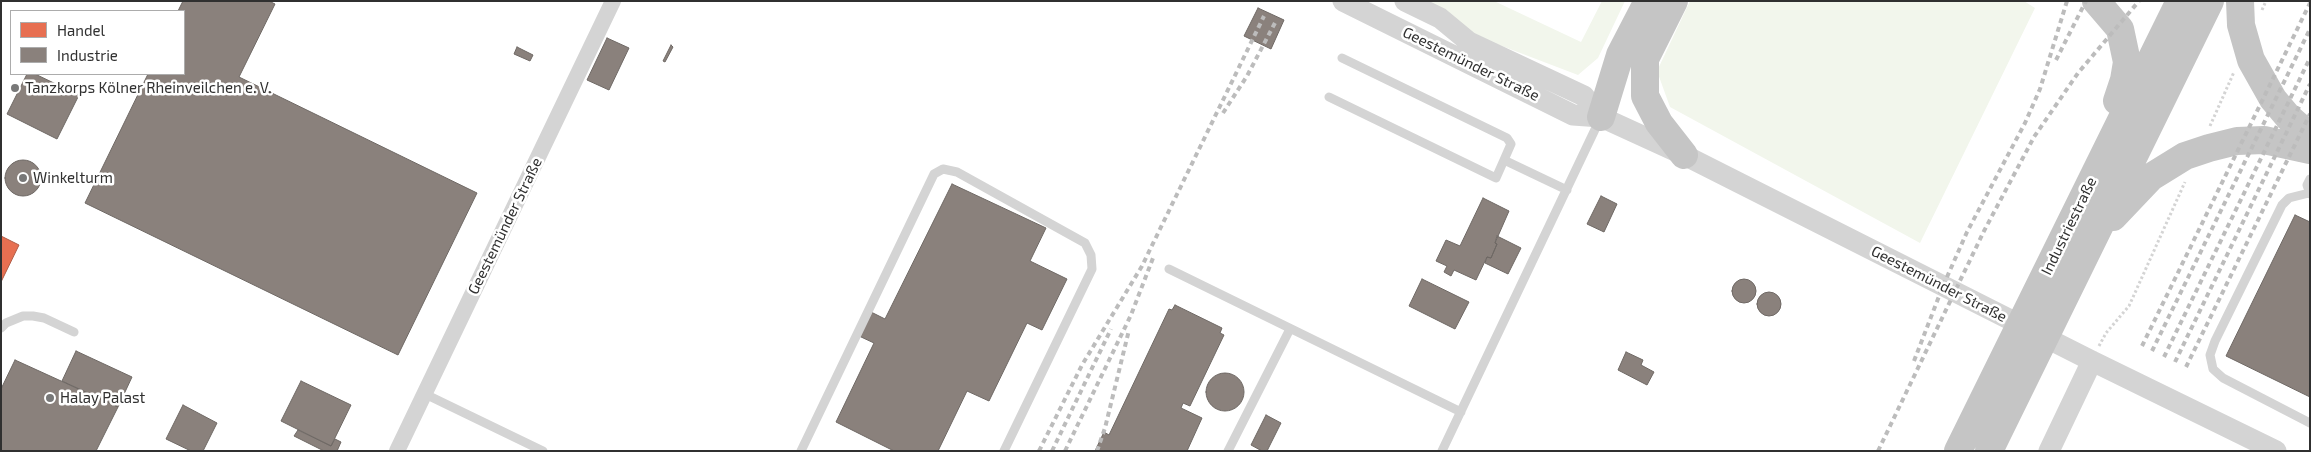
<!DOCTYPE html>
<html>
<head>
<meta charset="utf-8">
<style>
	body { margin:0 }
	#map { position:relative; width:2311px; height:452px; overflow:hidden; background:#fff; font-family:"Exo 2",sans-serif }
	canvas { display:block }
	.frame { position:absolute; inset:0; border:2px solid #303030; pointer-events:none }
	.legend { position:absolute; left:10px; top:10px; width:175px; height:65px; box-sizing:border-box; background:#fff; border:1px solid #acacac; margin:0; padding:6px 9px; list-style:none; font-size:15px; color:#303030 }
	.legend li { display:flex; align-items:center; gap:10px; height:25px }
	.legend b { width:25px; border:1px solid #acacac }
</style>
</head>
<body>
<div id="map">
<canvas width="2311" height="452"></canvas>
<div class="frame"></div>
<ul class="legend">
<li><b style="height:14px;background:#e76f51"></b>Handel</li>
<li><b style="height:14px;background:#8a817c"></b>Industrie</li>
</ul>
</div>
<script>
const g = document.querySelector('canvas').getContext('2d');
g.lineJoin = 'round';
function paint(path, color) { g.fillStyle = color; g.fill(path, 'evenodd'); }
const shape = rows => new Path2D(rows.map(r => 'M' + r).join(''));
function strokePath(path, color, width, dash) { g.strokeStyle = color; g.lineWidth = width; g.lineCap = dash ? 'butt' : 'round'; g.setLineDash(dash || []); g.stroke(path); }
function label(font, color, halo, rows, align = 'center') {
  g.font = font + ' "Exo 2",sans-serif'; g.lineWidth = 5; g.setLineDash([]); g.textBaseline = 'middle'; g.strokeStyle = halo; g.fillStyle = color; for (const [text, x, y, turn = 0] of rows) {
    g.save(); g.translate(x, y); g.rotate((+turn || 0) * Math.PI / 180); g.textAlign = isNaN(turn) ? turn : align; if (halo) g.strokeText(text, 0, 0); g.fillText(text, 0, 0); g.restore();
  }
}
paint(shape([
	[1422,1,1494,1,1581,42,1602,1,1625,1,1598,58,1578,75,1481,38],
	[1690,1,2024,1,2035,8,1920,243,1670,107,1657,71]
]), '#f2f6ec');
const shops = shape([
	[1,236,19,245,1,282,1,236]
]);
paint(shops, '#e76f51');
strokePath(shops, '#b05c47', 1);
const industry = shape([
	[183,1,269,1,275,4,239,77,477,193,398,355,85,203,148,74,184,74,184,11,178,11,183,1],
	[1258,8,1284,20,1271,49,1244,36,1258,8],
	[607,38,629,48,609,90,587,80,607,38],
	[671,45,673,47,665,62,663,61,671,45],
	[517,47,533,55,530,61,514,54,517,47],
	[27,74,35,74,79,95,57,139,7,114,27,74],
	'5 178a18 18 0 1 1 36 0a18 18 0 1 1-36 0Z',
	[952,184,1046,228,1030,261,1067,279,1042,330,1027,323,989,401,967,391,938,451,894,451,836,422,874,343,859,336,871,312,885,319,952,184],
	[1601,196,1617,204,1604,232,1587,224,1601,196],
	[1483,198,1509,211,1495,243,1497,244,1491,258,1487,257,1476,280,1454,270,1451,276,1444,272,1447,266,1436,261,1446,240,1460,246,1483,198],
	[2295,215,2310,222,2310,397,2226,356,2295,215],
	[1497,236,1521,248,1508,274,1485,263,1487,257,1491,258,1497,244,1495,243,1497,236],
	'1732 291a12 12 0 1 1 24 0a12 12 0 1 1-24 0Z',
	[1422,279,1469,302,1455,329,1409,306,1422,279],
	'1757 304a12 12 0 1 1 24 0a12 12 0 1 1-24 0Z',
	[1175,305,1222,328,1220,333,1224,335,1190,406,1183,403,1181,408,1202,418,1187,451,1095,451,1104,432,1109,435,1169,309,1172,310,1175,305],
	[76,351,132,377,118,407,62,381,76,351],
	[1626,352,1643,360,1641,365,1654,372,1647,385,1618,370,1626,352],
	[15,360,118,407,96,451,1,451,1,389,15,360],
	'1206 392a19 19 0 1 1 38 0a19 19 0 1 1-38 0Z',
	[301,381,351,405,331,446,281,421,301,381],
	[183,405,217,423,203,451,191,451,166,439,183,405],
	[1266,415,1281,423,1267,451,1262,451,1251,445,1266,415],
	[298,430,331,446,335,439,341,442,337,451,324,451,294,436,298,430]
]);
paint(industry, '#8a817c');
strokePath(industry, '#6f6965', 1);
strokePath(shape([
	[2262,10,2266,1],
	[2210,126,2234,72],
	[2099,346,2106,333,2129,306,2185,182]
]), '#d4d4d4', 3, [2.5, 2.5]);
strokePath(shape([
	[1342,58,1507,138,1511,144,1504,160,1567,190],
	[1329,97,1496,178,1504,160],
	[2310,179,2307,185,2310,194],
	[2309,193,2289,198,2282,205,2215,341,2210,355,2213,369,2223,378,2310,423],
	[1169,269,1461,412],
	[1,328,6,323,23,316,33,316,44,318,74,332],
	[425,394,543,451],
	[801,451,934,174,943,169,957,172,1085,243,1091,255,1092,269,1004,451],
	[1228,451,1290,329],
	[1442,451,1600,119]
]), '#d4d4d4', 9);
strokePath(shape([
	[397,451,613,1]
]), '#d4d4d4', 16);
strokePath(shape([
	[1343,1,1573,115,1601,117,1684,155,2092,361,2276,451],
	[1405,1,1440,18,1469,42,1584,96,1601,117],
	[2049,451,2092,361]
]), '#d4d4d4', 21);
strokePath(shape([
	[1674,1,1645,59,1645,96,1659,123,1684,155],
	[2096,1,2120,29,2127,62,2124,80,2117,101],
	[2240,1,2241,25,2251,60,2273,99,2289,118,2310,136],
	[1601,117,1620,55,1648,1],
	[2113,217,2151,177,2185,156,2209,148,2237,141,2264,140,2310,150],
	[1958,451,2180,1],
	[1989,451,2210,1]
]), '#c5c5c5', 28);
strokePath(shape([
	[2056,60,2086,1],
	[1223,113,1247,76,1276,21],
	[2142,346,2310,3],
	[2152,351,2310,29],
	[2164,357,2310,58],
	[1914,361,1943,286,1967,232,2025,123,2040,89,2067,1],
	[2175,362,2310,84],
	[2186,367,2310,114],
	[1039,451,1082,365,1142,266,1264,16],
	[1052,451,1111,329],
	[1065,451,1131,315,1153,258],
	[1097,451,1105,428,1129,330],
	[1878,451,1984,231,2034,137,2078,73,2139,1]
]), '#bcbcbc', 4, [5, 4]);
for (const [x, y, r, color] of [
	[15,88,5,"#787878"],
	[23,178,5,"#787878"],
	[50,398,5,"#787878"]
]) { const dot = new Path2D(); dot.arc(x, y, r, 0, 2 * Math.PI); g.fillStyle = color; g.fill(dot); strokePath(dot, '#fff', 2); }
label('15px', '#303030', '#fff', [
	["Geestemünder Straße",1471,64,26],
	["Geestemünder Straße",505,226,-64],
	["Industriestraße",2069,226,-64],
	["Geestemünder Straße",1939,284,27]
]);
label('15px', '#303030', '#fff', [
	["Tanzkorps Kölner Rheinveilchen e. V.",25,88],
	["Winkelturm",33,178],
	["Halay Palast",60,398]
], 'left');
</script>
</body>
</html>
